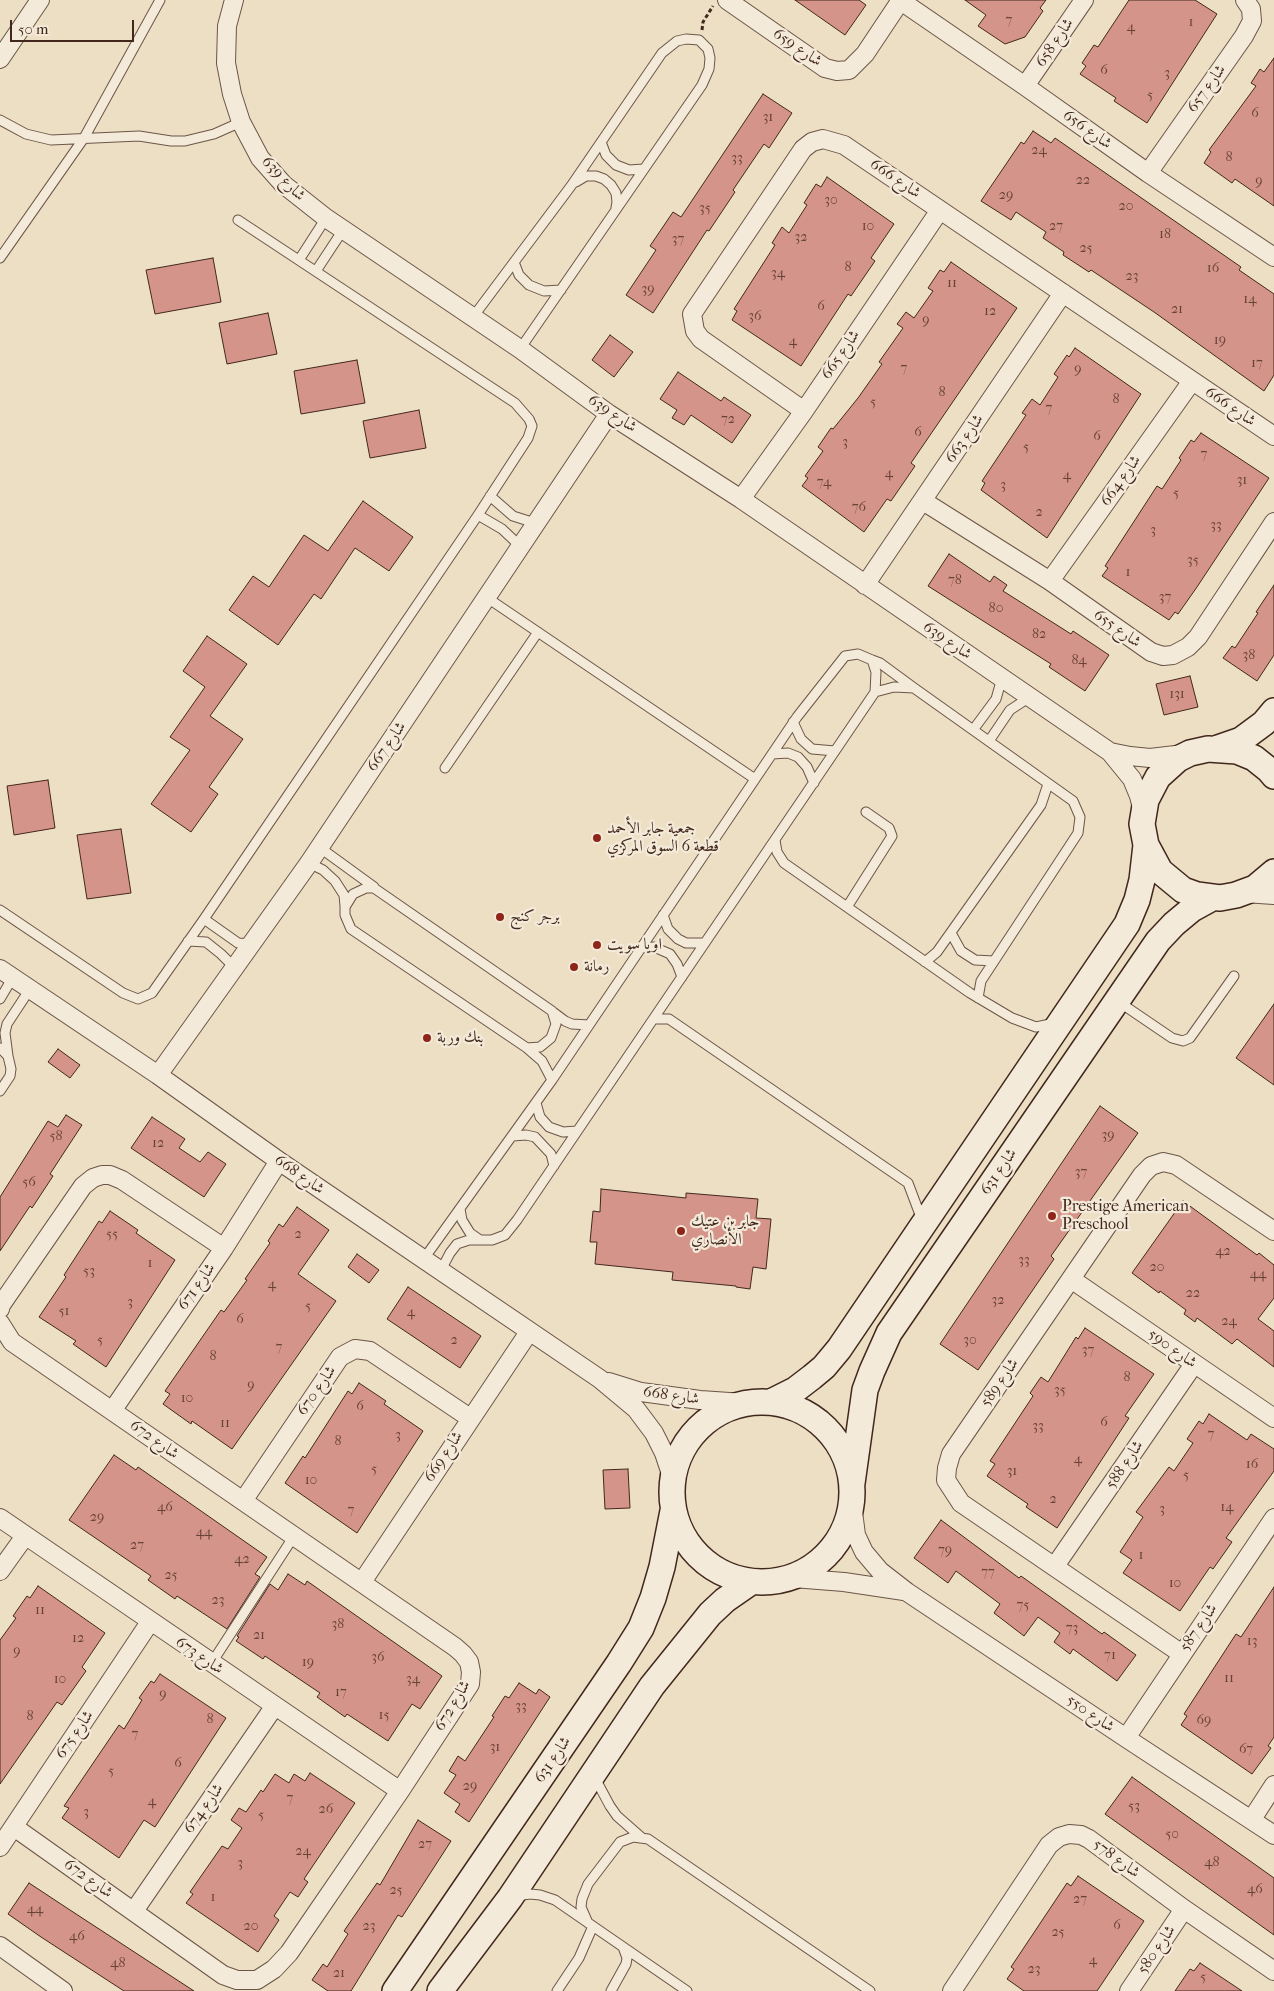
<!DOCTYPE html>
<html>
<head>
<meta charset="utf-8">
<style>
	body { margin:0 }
	#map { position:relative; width:1274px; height:1991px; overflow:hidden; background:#ecdfc4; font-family:"IM FELL French Canon",serif }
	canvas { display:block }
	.scale { position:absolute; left:10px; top:20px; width:124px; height:22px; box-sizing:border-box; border:2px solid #42271d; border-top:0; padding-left:6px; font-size:15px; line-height:18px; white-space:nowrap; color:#42271d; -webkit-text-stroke:4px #f3ead9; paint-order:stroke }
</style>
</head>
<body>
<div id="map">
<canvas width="1274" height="1991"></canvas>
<div class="scale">50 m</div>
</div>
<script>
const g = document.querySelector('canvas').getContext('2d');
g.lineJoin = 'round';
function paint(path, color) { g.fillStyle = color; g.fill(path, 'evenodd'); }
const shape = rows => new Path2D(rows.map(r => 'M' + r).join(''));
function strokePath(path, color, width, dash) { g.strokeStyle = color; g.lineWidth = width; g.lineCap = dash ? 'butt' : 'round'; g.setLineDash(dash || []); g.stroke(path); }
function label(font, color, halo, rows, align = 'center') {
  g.font = font + ' "IM FELL French Canon",Amiri,serif'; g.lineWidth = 4.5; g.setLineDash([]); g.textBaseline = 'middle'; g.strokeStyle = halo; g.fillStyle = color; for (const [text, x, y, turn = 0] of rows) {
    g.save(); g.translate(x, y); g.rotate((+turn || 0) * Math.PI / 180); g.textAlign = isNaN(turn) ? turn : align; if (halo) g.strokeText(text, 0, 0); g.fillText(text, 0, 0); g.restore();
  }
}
const building = shape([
	[795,0,859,0,866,5,845,35,795,0],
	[965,0,1046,0,1040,8,1043,11,1025,37,1005,44,978,26,986,15,965,0],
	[1129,0,1195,0,1217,14,1147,123,1114,101,1116,98,1080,74,1086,66,1082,63,1094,45,1098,47,1129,0],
	[1274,58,1274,206,1235,179,1232,183,1204,163,1211,152,1209,150,1256,86,1251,83,1260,69,1264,72,1274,58],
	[763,94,792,113,769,148,764,144,733,190,735,192,709,231,707,230,653,313,626,295,656,250,650,246,673,212,681,217,763,94],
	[1033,131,1051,143,1055,138,1241,267,1239,270,1274,294,1274,375,1264,391,1154,312,1091,270,1089,272,1063,255,1064,252,1043,238,1046,232,1016,212,1011,220,981,201,1021,142,1024,144,1033,131],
	[827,177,894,224,871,258,875,261,851,296,848,294,801,366,732,320,737,311,734,309,775,245,772,243,782,227,789,233,807,205,804,203,816,184,821,187,827,177],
	[213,258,221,302,155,314,146,270,213,258],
	[951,262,1017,308,911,463,915,466,891,501,887,499,864,532,802,486,808,478,805,476,823,451,818,447,831,428,833,429,858,398,882,364,879,362,903,328,897,324,906,312,914,318,933,291,928,288,940,270,944,272,951,262],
	[268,313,277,354,227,364,219,323,268,313],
	[610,335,633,352,614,377,592,360,610,335],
	[1075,348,1141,394,1047,538,981,490,985,483,982,481,1026,415,1022,413,1032,399,1040,405,1058,377,1054,374,1067,355,1069,357,1075,348],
	[357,360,365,403,301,414,294,371,357,360],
	[678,372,721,401,724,397,751,415,732,443,691,415,684,425,672,418,677,410,660,399,678,372],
	[419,410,426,448,370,458,363,421,419,410],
	[1201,433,1269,478,1197,587,1178,614,1175,612,1169,620,1102,576,1108,568,1105,566,1157,486,1162,489,1181,460,1179,458,1191,440,1194,442,1201,433],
	[363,501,413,537,389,571,355,548,321,599,314,594,278,645,229,610,253,576,269,587,304,535,328,551,363,501],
	[949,554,990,582,994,576,1007,585,1003,591,1071,634,1073,631,1109,655,1085,691,1049,667,1051,664,928,586,949,554],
	[1274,585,1274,655,1257,681,1223,658,1232,646,1235,648,1258,613,1256,612,1274,585],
	[207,636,247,664,210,716,243,739,209,787,218,794,191,832,151,804,190,750,170,737,205,687,183,671,207,636],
	[1190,676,1198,707,1164,715,1156,684,1190,676],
	[48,780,55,828,14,835,7,786,48,780],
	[121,829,131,893,87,899,77,835,121,829],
	[1274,1004,1274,1085,1236,1058,1274,1004],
	[58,1049,80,1065,70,1078,48,1062,58,1049],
	[1100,1106,1138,1133,1051,1256,1054,1259,978,1370,940,1344,1100,1106],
	[66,1115,82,1125,50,1174,53,1176,32,1208,30,1206,0,1251,0,1197,48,1121,58,1127,66,1115],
	[152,1117,185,1139,179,1148,200,1162,208,1152,226,1164,204,1197,131,1148,152,1117],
	[601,1189,686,1198,686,1193,758,1199,756,1218,771,1219,766,1269,753,1267,750,1289,736,1287,736,1286,672,1280,673,1272,595,1264,597,1242,590,1242,593,1211,600,1212,601,1189],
	[1183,1201,1257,1255,1259,1253,1274,1265,1274,1298,1258,1319,1274,1331,1274,1367,1237,1339,1232,1344,1197,1318,1195,1322,1184,1314,1186,1310,1160,1291,1159,1293,1132,1273,1183,1201],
	[297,1207,329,1230,298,1274,336,1301,232,1449,192,1421,191,1424,163,1404,170,1394,165,1391,221,1310,224,1312,247,1280,245,1279,270,1243,268,1241,279,1224,283,1227,297,1207],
	[110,1211,138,1230,136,1233,175,1260,106,1367,73,1344,76,1341,39,1317,66,1277,64,1275,99,1221,102,1223,110,1211],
	[357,1254,379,1270,369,1283,348,1267,357,1254],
	[408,1287,481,1336,460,1368,387,1319,408,1287],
	[1085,1328,1154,1374,1125,1416,1129,1418,1057,1528,1026,1507,1028,1504,987,1476,995,1464,990,1461,1033,1396,1030,1393,1041,1377,1048,1382,1076,1337,1078,1339,1085,1328],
	[359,1383,386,1401,384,1404,423,1431,357,1533,285,1483,303,1456,305,1458,348,1391,352,1394,359,1383],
	[1209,1414,1247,1440,1251,1434,1274,1449,1274,1471,1226,1538,1232,1542,1213,1569,1210,1567,1180,1611,1123,1573,1132,1560,1120,1552,1143,1517,1136,1512,1169,1467,1174,1471,1193,1443,1187,1439,1199,1421,1203,1424,1209,1414],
	[114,1455,136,1470,138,1467,267,1557,255,1574,260,1577,227,1629,177,1596,175,1599,148,1580,151,1576,69,1520,114,1455],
	[628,1469,630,1508,605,1509,603,1470,628,1469],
	[941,1520,1019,1578,1021,1576,1102,1634,1104,1632,1136,1655,1117,1681,1073,1649,1070,1654,1054,1642,1060,1633,1038,1617,1024,1636,994,1613,1000,1604,956,1571,948,1583,914,1558,941,1520],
	[288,1574,305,1585,307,1581,442,1676,420,1709,412,1704,388,1741,347,1714,345,1717,317,1697,320,1693,265,1656,263,1659,236,1641,239,1637,237,1636,270,1584,278,1590,288,1574],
	[38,1586,105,1633,82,1667,86,1671,62,1705,57,1702,0,1784,0,1640,16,1618,13,1616,27,1596,30,1598,38,1586],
	[1274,1587,1274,1737,1268,1746,1271,1748,1252,1774,1181,1725,1187,1716,1184,1714,1236,1634,1241,1637,1274,1587],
	[160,1674,226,1718,155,1827,144,1820,119,1858,62,1818,69,1808,64,1806,119,1725,124,1729,142,1700,139,1698,151,1681,154,1683,160,1674],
	[519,1683,536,1694,539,1689,550,1697,469,1822,455,1812,460,1804,444,1793,456,1775,449,1771,458,1756,465,1761,494,1717,492,1716,505,1696,509,1698,519,1683],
	[310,1773,355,1803,304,1879,308,1882,298,1897,290,1892,274,1916,279,1920,258,1952,186,1903,193,1894,190,1892,222,1846,228,1849,242,1828,231,1820,239,1808,246,1812,261,1790,263,1792,275,1774,289,1783,294,1774,305,1781,310,1773],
	[1132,1777,1274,1878,1274,1935,1105,1814,1132,1777],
	[418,1820,451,1841,402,1917,398,1915,351,1991,328,1991,312,1980,323,1964,327,1967,348,1934,344,1931,377,1883,380,1885,418,1820],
	[1078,1876,1144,1921,1097,1991,1024,1991,1007,1979,1014,1969,1011,1967,1067,1883,1071,1886,1078,1876],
	[29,1883,70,1910,194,1991,124,1991,41,1937,8,1914,29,1883],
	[1200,1963,1242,1991,1175,1991,1190,1969,1194,1971,1200,1963]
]);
paint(building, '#d59489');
strokePath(building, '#42271d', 1);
const service = shape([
	[0,120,26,134,51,140,139,136,171,141,185,141,214,134,241,122],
	[601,142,606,155,616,165,629,170,643,169],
	[576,182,586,176,596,176,604,179,611,185,616,193,617,202,616,208],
	[0,258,84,138,160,0],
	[299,260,326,218],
	[514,262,519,275,529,285,544,291,561,290],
	[316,271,343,230],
	[473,317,571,186,662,53,677,41,686,39,699,40,708,49,710,58,709,69,702,85,520,349],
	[490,496,513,516,535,523],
	[478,515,502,529,520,546],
	[486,597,755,779],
	[872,660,880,663,914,688,1073,801,1080,817,1078,833,981,981,978,998],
	[875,692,894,687,914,688],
	[793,722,801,739,812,749,835,751],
	[973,730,996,699,1002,678],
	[989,741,1010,710,1030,697],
	[772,754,788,753,798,757,807,767,814,783],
	[445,768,538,632],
	[775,840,777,852,784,863,970,993,1012,1018,1036,1027,1055,1023],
	[319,847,374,887],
	[309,863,323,870,335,881,344,895,345,906],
	[366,888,374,888,552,1011,556,1024,551,1038,540,1047,527,1048,351,929,345,915,345,907,353,894,366,888],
	[847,907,892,836,889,828,866,812],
	[0,910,123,993,138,999,152,993,204,919,478,515,528,438,532,426,529,419,515,403,238,220],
	[663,915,668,929,678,939,686,943,705,943],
	[204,919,238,943,252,944],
	[951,933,961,951,975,960,994,961],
	[188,941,206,942,221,954,235,968],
	[641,948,654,947,670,954,677,964,682,977],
	[925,962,937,952,1041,805,1048,784],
	[0,999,13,977],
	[1119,1002,1172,1038,1183,1041,1190,1038,1234,976],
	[553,1012,565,1021,572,1024,589,1025],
	[654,1019,669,1019,908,1183,922,1220],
	[0,1048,8,1056,11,1069,10,1076,0,1091],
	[527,1048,542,1061,552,1080],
	[8,1056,5,1033,7,1024,30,989],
	[536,1103,540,1117,549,1127,563,1132,577,1131],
	[513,1136,526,1135,535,1137,551,1154,554,1166],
	[460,1209,462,1220,470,1233,480,1240],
	[423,1260,552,1080,797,717,845,656,858,654,872,660,876,672,875,692,517,1220,505,1235,492,1240,469,1240,457,1244,450,1253,440,1272],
	[211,1664,294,1536],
	[595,1778,610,1806,617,1816,642,1838],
	[516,1896,530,1894,540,1895,555,1900,687,1991],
	[588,1923,581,1907,582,1899,588,1884,620,1842,633,1837,648,1839,870,1991],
	[557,1991,579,1958,593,1926],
	[611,1991,626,1964,627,1958,623,1947]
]);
const minor = shape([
	[234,0,227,26,226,63,232,94,241,122,260,158,283,184,326,218,520,349,609,414,741,499,1110,752,1132,779,1139,796,1143,812],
	[727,0,825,68,837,71,849,70,865,54,901,0],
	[901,1,1025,86,1148,173,1274,257],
	[0,59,40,0],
	[1025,86,1084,0],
	[1148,173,1244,36,1252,21,1251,9,1245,0],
	[804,411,701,339,695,331,692,314,803,149,812,142,823,139,844,145,1274,436],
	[741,499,804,411,940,210],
	[923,501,1050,581,1151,652,1163,656,1173,655,1188,647,1198,637,1274,522],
	[1050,581,1192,381],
	[865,585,1063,293],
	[1110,752,1130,756,1150,758,1184,754],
	[1244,893,1274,895],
	[0,969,158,1075,279,1161,600,1379,636,1409,654,1433,664,1453,672,1477],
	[158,1075,309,863,609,414],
	[1071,1279,1274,1418],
	[0,1309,1,1305,83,1186,93,1178,102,1175,110,1175,122,1180,224,1248],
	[0,1323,12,1342,455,1647,463,1654,469,1662,471,1672,470,1684,400,1791,289,1953,274,1969,257,1980,237,1980,223,1975,14,1827],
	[609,1382,641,1392,700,1400,744,1403],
	[112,1411,224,1248,279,1161],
	[243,1501,340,1357,355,1349,370,1351,470,1418],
	[852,1504,856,1535,864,1552,880,1571,907,1592,1126,1738,1274,1835],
	[0,1518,400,1791],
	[1055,1566,1194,1364],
	[0,1571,25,1536],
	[793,1578,844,1582,904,1591],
	[362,1582,529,1332],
	[1182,1654,961,1503,946,1480,947,1468,951,1454,1142,1175,1151,1166,1163,1162,1176,1165,1274,1231],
	[1126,1738,1274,1518],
	[1252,1819,1274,1785],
	[0,1847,150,1622],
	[134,1911,274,1707],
	[0,1946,63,1991],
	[952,1991,1049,1845,1059,1837,1069,1834,1081,1835,1089,1839,1184,1909,1274,1971],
	[1129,1991,1184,1909]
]);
const secondary = shape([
	[1218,748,1241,740,1264,723,1274,711],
	[1274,776,1269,770,1254,758,1237,751,1208,749,1190,753,1178,759,1158,777,1146,800,1142,824,1146,845,1160,871,1183,890,1197,895,1220,898,1236,895,1255,888,1274,872],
	[771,1402,795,1390,812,1377,824,1367,839,1349,1127,924,1137,900,1142,880,1146,845],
	'672 1492a90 90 0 1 1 180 0a90 90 0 1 1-180 0Z',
	[852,1483,865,1390,872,1371,889,1333,1158,941,1174,924,1192,909,1212,898],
	[395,1991,619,1663,641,1628,653,1598,662,1567,673,1511],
	[440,1991,510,1898,652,1686,710,1614,725,1600,751,1582]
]);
strokePath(service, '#6c5547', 11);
strokePath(minor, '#6c5547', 20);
strokePath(secondary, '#42271d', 28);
strokePath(shape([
	[702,30,703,22,713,6]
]), '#42271d', 3, [4, 2.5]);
strokePath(service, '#f3ead9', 9);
strokePath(minor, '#f3ead9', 18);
strokePath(secondary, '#f3ead9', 25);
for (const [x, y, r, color] of [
	[597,838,5,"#8f2418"],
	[500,917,5,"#8f2418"],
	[597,945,5,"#8f2418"],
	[574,967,5,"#8f2418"],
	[427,1038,5,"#8f2418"],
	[1052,1216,5,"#8f2418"],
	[681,1231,5,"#8f2418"]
]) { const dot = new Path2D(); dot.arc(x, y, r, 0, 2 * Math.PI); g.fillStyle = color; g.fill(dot); strokePath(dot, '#f3ead9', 2); }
label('14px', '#674238', null, [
	["7",1009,21],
	["1",1191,23],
	["4",1131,28],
	["6",1104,71],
	["3",1167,74],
	["5",1150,96],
	["6",1255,114],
	["31",768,118],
	["24",1039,151],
	["8",1229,158],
	["33",737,159],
	["22",1083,181],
	["9",1259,182],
	["29",1006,196],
	["30",831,201],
	["20",1126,207],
	["35",705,209],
	["10",868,227],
	["27",1056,227],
	["18",1165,235],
	["32",801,238],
	["37",678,240],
	["25",1086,249],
	["8",848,268],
	["16",1213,269],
	["34",778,274],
	["23",1132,277],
	["11",952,284],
	["39",648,290],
	["14",1250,300],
	["6",821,307],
	["21",1177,310],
	["12",990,312],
	["36",755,317],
	["9",926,321],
	["19",1220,341],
	["4",793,342],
	["17",1257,364],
	["7",904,369],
	["9",1078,370],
	["8",942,393],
	["8",1116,400],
	["5",873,403],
	["7",1049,409],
	["72",728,420],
	["6",918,433],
	["6",1097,437],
	["3",845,443],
	["5",1026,448],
	["7",1204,455],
	["4",889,474],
	["4",1067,476],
	["31",1242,481],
	["74",824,483],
	["3",1003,486],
	["5",1176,494],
	["76",859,508],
	["2",1039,513],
	["33",1216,526],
	["3",1153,531],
	["35",1193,561],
	["1",1128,573],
	["78",955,581],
	["37",1165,598],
	["80",996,609],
	["82",1039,635],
	["38",1249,656],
	["84",1079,661],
	["131",1177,695],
	["39",1108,1136],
	["58",56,1137],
	["12",158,1144],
	["37",1081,1173],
	["56",29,1183],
	["55",112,1235],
	["2",298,1235],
	["42",1223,1252],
	["33",1024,1261],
	["1",150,1264],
	["20",1157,1268],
	["53",89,1272],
	["44",1258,1275],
	["4",272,1285],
	["22",1193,1294],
	["32",998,1301],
	["3",130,1303],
	["5",308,1307],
	["51",64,1312],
	["4",411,1313],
	["6",240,1320],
	["24",1229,1322],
	["5",100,1341],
	["2",454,1341],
	["30",970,1341],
	["7",279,1348],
	["37",1088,1351],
	["8",213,1357],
	["8",1127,1378],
	["9",251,1386],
	["35",1060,1391],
	["10",187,1399],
	["6",360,1407],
	["6",1104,1423],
	["11",225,1424],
	["33",1038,1427],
	["7",1211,1435],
	["3",398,1436],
	["8",338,1442],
	["4",1078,1460],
	["16",1252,1465],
	["5",374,1470],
	["31",1012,1472],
	["5",1186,1476],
	["10",311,1481],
	["2",1053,1500],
	["46",165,1508],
	["14",1227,1508],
	["3",1162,1510],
	["7",351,1511],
	["29",97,1518],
	["44",204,1533],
	["27",137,1546],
	["79",945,1551],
	["1",1141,1556],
	["42",242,1560],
	["77",988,1573],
	["25",171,1576],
	["10",1175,1584],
	["23",218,1601],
	["75",1023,1606],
	["11",40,1611],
	["38",338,1625],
	["73",1072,1629],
	["21",259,1636],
	["12",78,1639],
	["13",1252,1642],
	["9",17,1652],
	["71",1110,1656],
	["36",378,1658],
	["19",308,1663],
	["11",1229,1679],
	["10",60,1680],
	["34",413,1680],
	["17",341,1693],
	["9",163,1695],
	["33",521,1707],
	["15",384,1716],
	["8",30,1717],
	["8",210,1720],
	["69",1204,1721],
	["7",135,1735],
	["31",495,1748],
	["67",1246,1750],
	["6",178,1764],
	["5",111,1772],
	["29",470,1787],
	["7",290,1799],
	["4",152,1802],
	["53",1134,1807],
	["26",326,1810],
	["3",86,1813],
	["5",261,1816],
	["50",1172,1835],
	["27",425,1845],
	["24",303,1852],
	["48",1212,1863],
	["3",240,1864],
	["46",1255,1890],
	["25",396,1891],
	["1",213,1898],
	["27",1080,1900],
	["44",35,1910],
	["6",1117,1926],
	["20",251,1927],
	["23",369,1927],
	["25",1058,1933],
	["46",77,1937],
	["4",1093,1961],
	["48",118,1964],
	["23",1034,1970],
	["21",339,1974],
	["5",1203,1978]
]);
label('16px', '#42271d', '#f3ead9', [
	["شارع 658",1055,43,-56],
	["شارع 659",797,48,34],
	["شارع 657",1207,89,-55],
	["شارع 656",1087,130,35],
	["شارع 639",283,179,46],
	["شارع 666",895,179,34],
	["شارع 665",841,355,-56],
	["شارع 666",1230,407,34],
	["شارع 639",612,414,34],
	["شارع 663",965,439,-56],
	["شارع 664",1121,481,-55],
	["شارع 655",1117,629,35],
	["شارع 639",947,641,34],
	["شارع 667",387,747,-56],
	["شارع 631",999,1172,-56],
	["شارع 668",299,1175,35],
	["شارع 671",197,1287,-55],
	["شارع 590",1172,1349,35],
	["شارع 589",1000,1383,-56],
	["شارع 670",317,1391,-56],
	["شارع 668",671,1396,8],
	["شارع 672",154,1440,35],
	["شارع 669",444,1457,-57],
	["شارع 588",1125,1465,-56],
	["شارع 587",1199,1628,-56],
	["شارع 673",199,1656,34],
	["شارع 672",453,1706,-60],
	["شارع 550",1090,1714,34],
	["شارع 675",75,1735,-56],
	["شارع 631",553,1760,-56],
	["شارع 674",204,1809,-55],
	["شارع 578",1116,1859,36],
	["شارع 672",88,1879,35],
	["شارع 580",1157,1950,-56]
]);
label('16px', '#42271d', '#f3ead9', [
	["جمعية جابر الأحمد",607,829],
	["قطعة 6 السوق المركزي",607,847],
	["برجر كنج",510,917],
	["اويا سويت",607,945],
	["رمانة",584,967],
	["بنك وربة",437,1038],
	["Prestige American",1062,1207],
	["Preschool",1062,1225],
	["جابر بن عتيك",691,1222],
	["الأنصاري",691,1240]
], 'left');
</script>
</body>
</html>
